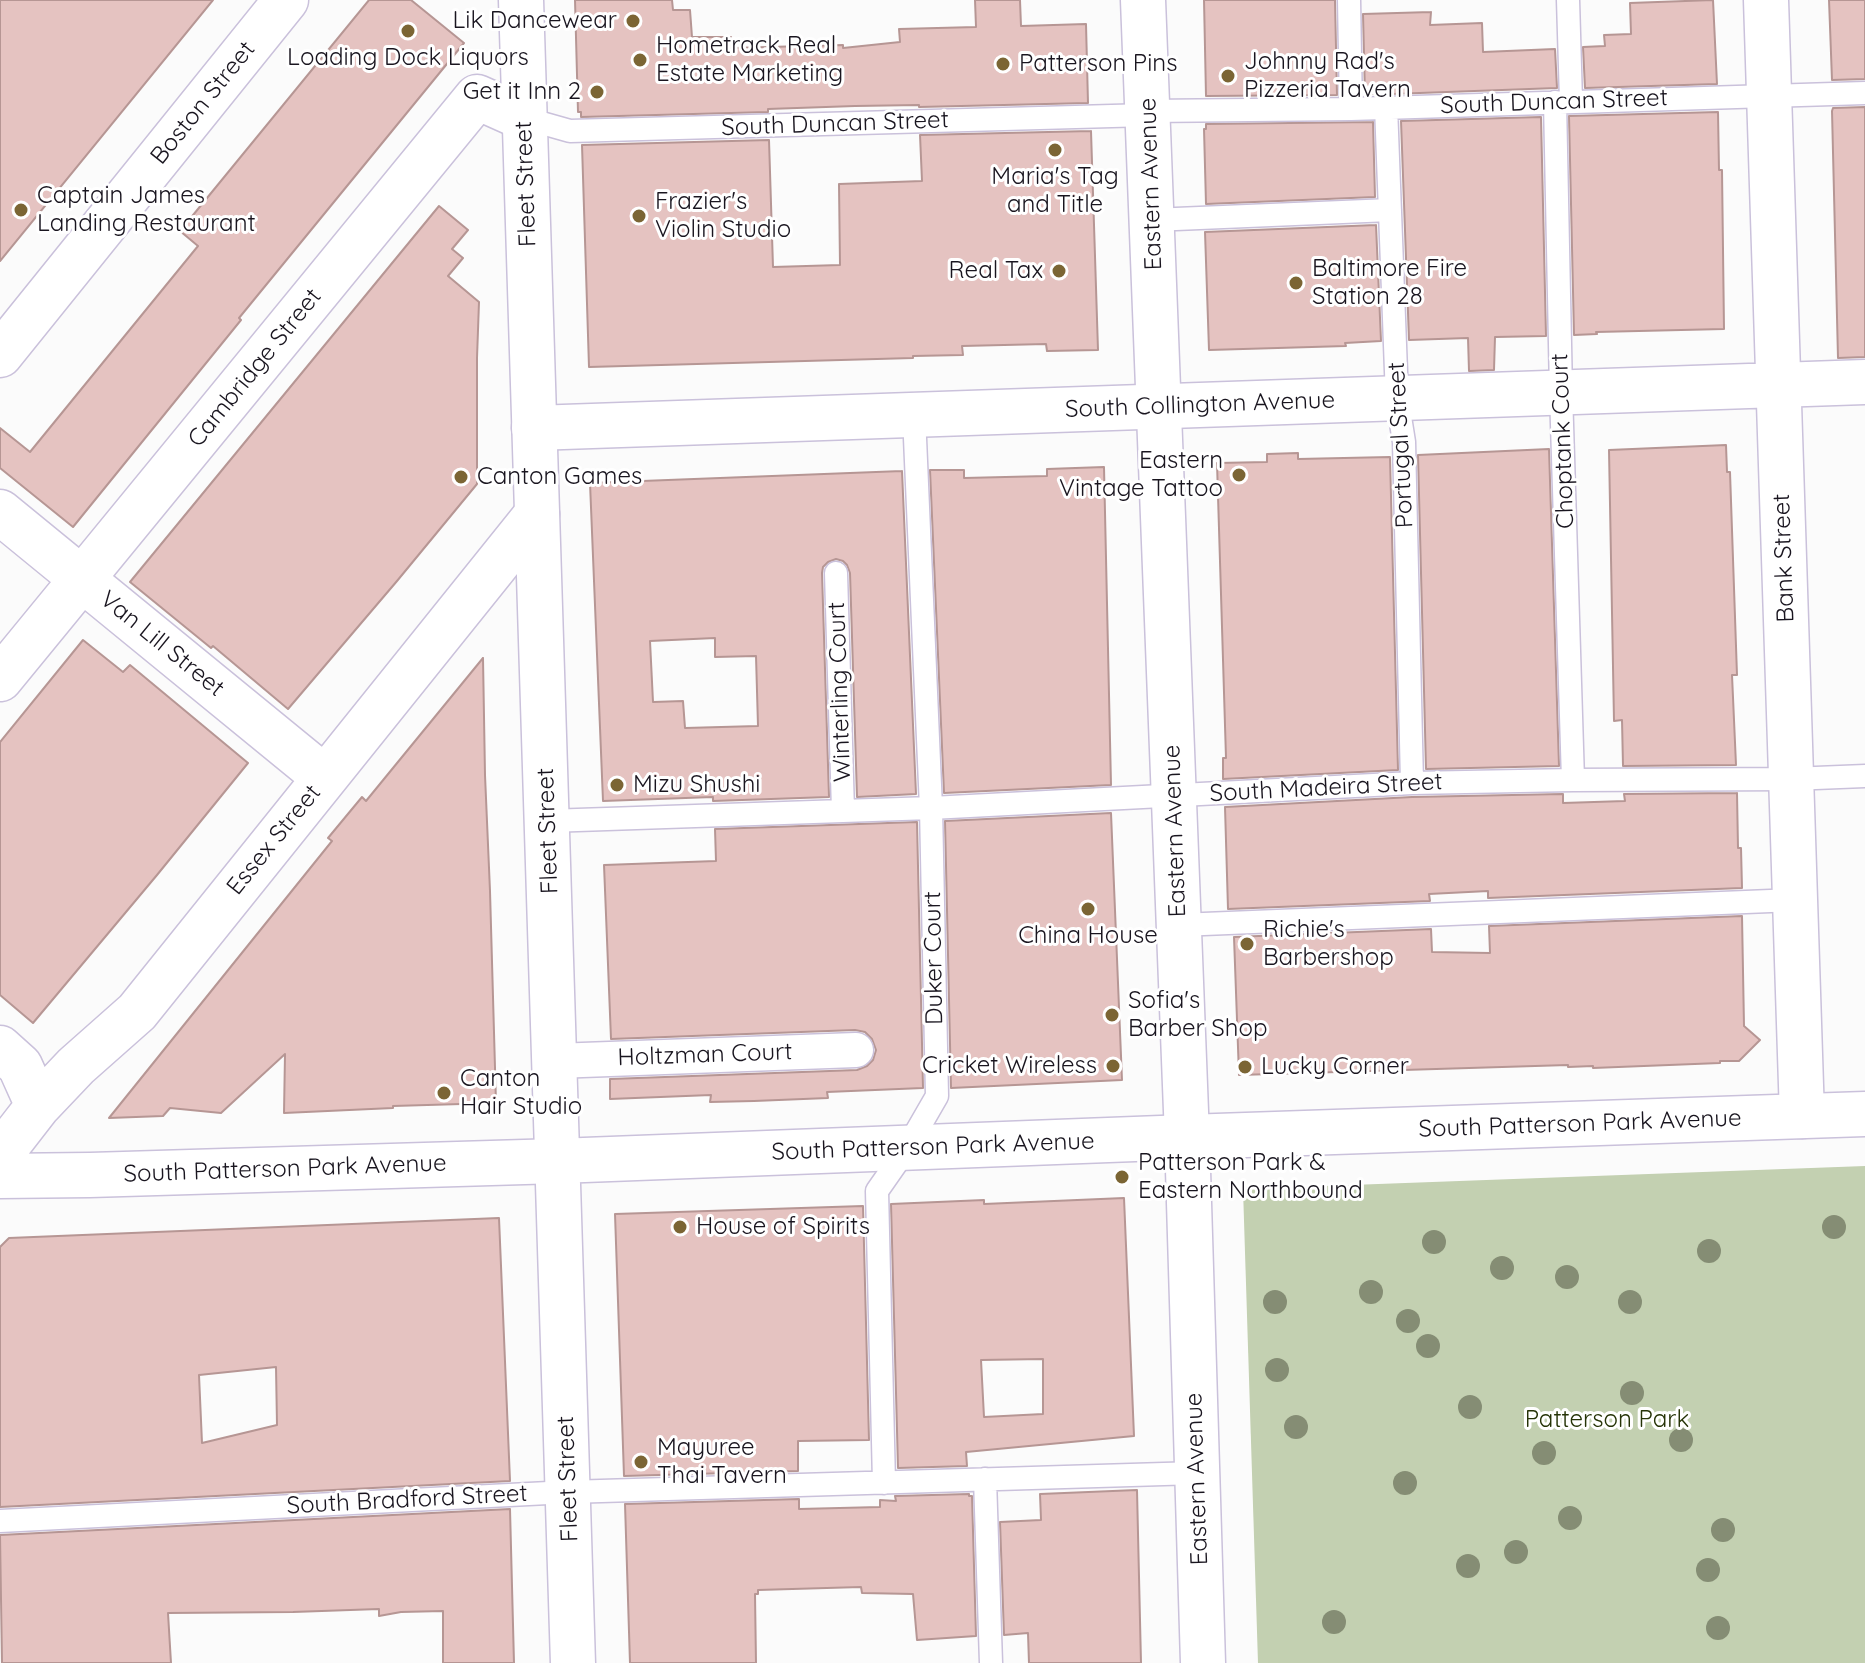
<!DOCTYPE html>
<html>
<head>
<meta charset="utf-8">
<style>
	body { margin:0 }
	canvas { display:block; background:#fbfbfb }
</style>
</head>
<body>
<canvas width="1865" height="1663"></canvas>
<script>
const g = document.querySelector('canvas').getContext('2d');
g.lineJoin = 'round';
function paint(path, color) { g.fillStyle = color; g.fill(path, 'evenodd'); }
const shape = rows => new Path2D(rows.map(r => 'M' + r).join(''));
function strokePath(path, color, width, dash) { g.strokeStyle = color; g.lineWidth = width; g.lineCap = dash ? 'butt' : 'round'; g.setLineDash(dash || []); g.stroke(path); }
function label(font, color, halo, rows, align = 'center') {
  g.font = font + ' Quicksand,sans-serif'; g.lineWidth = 6; g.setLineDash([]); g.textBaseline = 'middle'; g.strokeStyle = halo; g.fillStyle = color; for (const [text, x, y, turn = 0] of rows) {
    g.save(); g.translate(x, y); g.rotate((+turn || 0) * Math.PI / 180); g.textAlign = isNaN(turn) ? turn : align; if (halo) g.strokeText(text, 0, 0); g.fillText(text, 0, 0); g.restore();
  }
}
paint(shape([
	[1865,1166,1865,1663,1258,1663,1243,1189]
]), '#c3d0b1');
const building = shape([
	[0,0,213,0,0,261,0,0],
	[369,0,411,0,464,43,239,318,241,320,73,527,0,468,0,428,30,452,198,246,180,231,369,0],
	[575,0,672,0,673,10,690,10,692,37,731,37,731,48,843,45,843,48,900,42,899,29,976,27,975,0,1020,0,1021,26,1086,24,1088,103,919,107,919,105,855,106,768,109,768,112,581,117,581,112,578,112,575,0],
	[1204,0,1335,0,1337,95,1206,96,1204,0],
	[1713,0,1717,84,1585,88,1583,47,1605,46,1604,35,1631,34,1630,3,1713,0],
	[1829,0,1865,0,1865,79,1832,80,1829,0],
	[1431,12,1430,25,1482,23,1483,52,1555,49,1557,88,1392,94,1386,92,1365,95,1363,14,1431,12],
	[1865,107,1865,357,1838,358,1832,111,1833,108,1865,107],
	[1718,112,1719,170,1722,170,1724,329,1596,332,1597,334,1574,335,1569,116,1718,112],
	[1541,117,1546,336,1495,337,1494,370,1469,371,1468,338,1409,340,1401,121,1541,117],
	[1373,122,1375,197,1206,204,1204,129,1206,129,1206,124,1373,122],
	[1091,131,1098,350,1047,351,1046,344,962,346,963,355,913,356,913,358,589,367,582,145,769,140,773,267,840,265,839,184,922,181,920,135,1091,131],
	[439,206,468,230,452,249,463,258,448,276,479,302,477,358,477,484,397,581,288,709,213,646,211,648,130,582,439,206],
	[1376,225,1381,341,1345,343,1346,346,1209,350,1205,232,1376,225],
	[1726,445,1727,472,1730,472,1737,675,1732,675,1736,765,1623,766,1622,720,1614,721,1609,450,1726,445],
	[1549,449,1559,766,1426,769,1418,455,1549,449],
	[1298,453,1298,459,1390,457,1398,770,1223,779,1223,758,1226,758,1217,463,1267,462,1267,454,1298,453],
	[1104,467,1111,785,944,793,930,470,964,470,964,478,1047,476,1047,469,1104,467],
	[902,471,916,794,857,797,850,573,847,565,843,561,836,559,828,562,823,567,822,573,829,797,713,801,713,797,603,801,590,483,902,471],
	[715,638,715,657,756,656,758,726,685,728,683,701,653,702,650,641,715,638],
	[83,640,123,672,130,665,248,763,157,875,33,1023,0,995,0,742,83,640],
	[483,658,485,775,490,891,496,1103,393,1106,393,1108,284,1113,285,1054,221,1113,170,1108,163,1116,109,1118,332,841,328,838,362,797,366,801,483,658],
	[1737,793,1738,848,1741,848,1742,888,1488,898,1488,891,1429,894,1430,901,1228,909,1225,807,1412,797,1563,794,1563,803,1625,801,1624,794,1737,793],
	[1111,813,1122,1080,951,1088,945,821,1111,813],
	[917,822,923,1088,827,1092,828,1098,754,1101,710,1102,711,1095,610,1099,610,1079,857,1070,867,1066,873,1060,876,1050,872,1039,865,1032,855,1030,611,1039,604,865,716,861,715,829,917,822],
	[1742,916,1744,1026,1760,1040,1739,1061,1720,1061,1720,1063,1593,1068,1593,1066,1568,1067,1568,1065,1239,1075,1234,937,1431,929,1432,952,1490,953,1489,926,1742,916],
	[1124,1198,1134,1436,966,1452,967,1466,898,1468,891,1204,984,1200,984,1204,1124,1198],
	[1043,1359,1043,1414,984,1417,981,1360,1043,1359],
	[863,1206,869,1440,798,1441,798,1471,624,1476,615,1214,863,1206],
	[499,1218,510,1481,0,1507,0,1247,9,1238,499,1218],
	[276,1367,277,1425,202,1443,199,1375,276,1367],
	[1137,1490,1141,1663,1029,1663,1028,1633,1004,1635,1000,1522,1041,1520,1040,1494,1137,1490],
	[969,1494,969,1496,972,1496,976,1636,917,1640,913,1594,862,1593,861,1587,758,1590,758,1594,755,1594,756,1663,630,1663,625,1504,799,1499,799,1509,880,1507,880,1500,896,1501,895,1496,969,1494],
	[510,1509,514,1663,443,1663,443,1611,401,1612,379,1616,379,1609,293,1612,168,1613,171,1663,2,1663,0,1535,510,1509]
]);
paint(building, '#e5c3c1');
strokePath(building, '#b69694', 2);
const service = shape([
	[1349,0,1351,109],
	[1568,0,1571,101],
	[1555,102,1561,392,1573,780],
	[1386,106,1397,398,1404,442,1412,783],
	[1148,111,1351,109,1865,93],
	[524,118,570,131,1148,115],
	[1152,220,1390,210],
	[836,573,843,811],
	[548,821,931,808,1412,783,1573,780,1791,779,1865,776],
	[1179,925,1795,900],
	[985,1479,991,1663],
	[884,1483,877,1191,907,1148,937,1096,931,808,914,415],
	[0,1521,568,1492,1197,1473]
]);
const pedestrian = shape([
	[555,1061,856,1050]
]);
const minor = shape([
	[1766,0,1802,1116],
	[534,428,1865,382],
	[0,512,324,777],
	[0,679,477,97,524,118],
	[0,1048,20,1066,38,1106],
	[0,1155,38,1106,76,1066,137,1012,537,514],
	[0,1176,90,1175,558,1161]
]);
const tertiary = shape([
	[521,0,573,1663],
	[558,1161,1187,1137,1865,1114]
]);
const primary = shape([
	[1143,0,1187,1137,1203,1663],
	[0,355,286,0]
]);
strokePath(service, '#cac1db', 25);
strokePath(pedestrian, '#cac1db', 37);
strokePath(minor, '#cac1db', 47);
strokePath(tertiary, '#cac1db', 47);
strokePath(primary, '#cac1db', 47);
strokePath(service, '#fff', 22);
strokePath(pedestrian, '#fff', 34);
strokePath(minor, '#fff', 44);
strokePath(tertiary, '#fff', 44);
strokePath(primary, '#fff', 44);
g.fillStyle = '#858d74';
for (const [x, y] of [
	[1834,1227],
	[1434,1242],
	[1709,1251],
	[1502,1268],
	[1567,1277],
	[1371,1292],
	[1275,1302],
	[1630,1302],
	[1408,1321],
	[1428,1346],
	[1277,1370],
	[1632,1393],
	[1470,1407],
	[1296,1427],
	[1681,1440],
	[1544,1453],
	[1405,1483],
	[1570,1518],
	[1723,1530],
	[1516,1552],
	[1468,1566],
	[1708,1570],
	[1334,1622],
	[1718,1628]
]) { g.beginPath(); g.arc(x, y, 12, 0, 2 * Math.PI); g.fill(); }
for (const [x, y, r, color] of [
	[633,21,8,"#7b6534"],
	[408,31,8,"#7b6534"],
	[640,60,8,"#7b6534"],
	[1003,64,8,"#7b6534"],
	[1228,76,8,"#7b6534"],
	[597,92,8,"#7b6534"],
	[1055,150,8,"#7b6534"],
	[21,210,8,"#7b6534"],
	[639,216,8,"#7b6534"],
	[1059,271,8,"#7b6534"],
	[1296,283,8,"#7b6534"],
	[1239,475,8,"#7b6534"],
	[461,477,8,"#7b6534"],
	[617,785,8,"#7b6534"],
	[1088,909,8,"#7b6534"],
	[1247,944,8,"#7b6534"],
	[1112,1015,8,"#7b6534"],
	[1113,1066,8,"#7b6534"],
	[1245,1067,8,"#7b6534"],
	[444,1093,8,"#7b6534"],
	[1122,1177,8,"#7b6534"],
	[680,1227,8,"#7b6534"],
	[641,1462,8,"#7b6534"]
]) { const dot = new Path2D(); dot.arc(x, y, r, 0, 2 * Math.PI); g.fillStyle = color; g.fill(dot); strokePath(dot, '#fff', 3); }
label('24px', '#19151f', '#fff', [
	["Lik Dancewear",617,21,"right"],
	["Hometrack Real",656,46],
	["Estate Marketing",656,74],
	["Loading Dock Liquors",408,58,"center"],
	["Johnny Rad's",1244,62],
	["Pizzeria Tavern",1244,90],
	["Patterson Pins",1019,64],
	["Get it Inn 2",581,92,"right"],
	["Maria's Tag",1055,177,"center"],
	["and Title",1055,205,"center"],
	["Captain James",37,196],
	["Landing Restaurant",37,224],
	["Frazier's",655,202],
	["Violin Studio",655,230],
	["Baltimore Fire",1312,269],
	["Station 28",1312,297],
	["Real Tax",1043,271,"right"],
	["Eastern",1223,461,"right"],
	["Vintage Tattoo",1223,489,"right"],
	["Canton Games",477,477],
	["Mizu Shushi",633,785],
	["Richie's",1263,930],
	["Barbershop",1263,958],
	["China House",1088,936,"center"],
	["Sofia's",1128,1001],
	["Barber Shop",1128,1029],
	["Cricket Wireless",1097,1066,"right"],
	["Lucky Corner",1261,1067],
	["Canton",460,1079],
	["Hair Studio",460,1107],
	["Patterson Park &",1138,1163],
	["Eastern Northbound",1138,1191],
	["House of Spirits",696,1227],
	["Mayuree",657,1448],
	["Thai Tavern",657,1476]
], 'left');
label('24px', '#19151f', '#fff', [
	["South Duncan Street",1554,102,-2],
	["Boston Street",203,103,-51],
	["South Duncan Street",835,124,-2],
	["Fleet Street",526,184,-92],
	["Eastern Avenue",1151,184,-92],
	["Cambridge Street",255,368,-51],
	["South Collington Avenue",1200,405,-2],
	["Choptank Court",1563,441,-92],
	["Portugal Street",1401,445,-93],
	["Bank Street",1784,558,-92],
	["Van Lill Street",162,644,39],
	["Winterling Court",840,692,-92],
	["South Madeira Street",1326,788,-3],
	["Fleet Street",548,831,-92],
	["Eastern Avenue",1175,831,-92],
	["Essex Street",274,840,-51],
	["Duker Court",934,958,-91],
	["Holtzman Court",705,1055,-2],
	["South Patterson Park Avenue",1580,1124,-2],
	["South Patterson Park Avenue",933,1147,-2],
	["South Patterson Park Avenue",285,1169,-2],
	["Fleet Street",568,1479,-92],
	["Eastern Avenue",1197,1479,-92],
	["South Bradford Street",407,1500,-3]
]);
label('24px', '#253306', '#fff', [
	["Patterson Park",1607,1420]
]);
</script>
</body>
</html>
